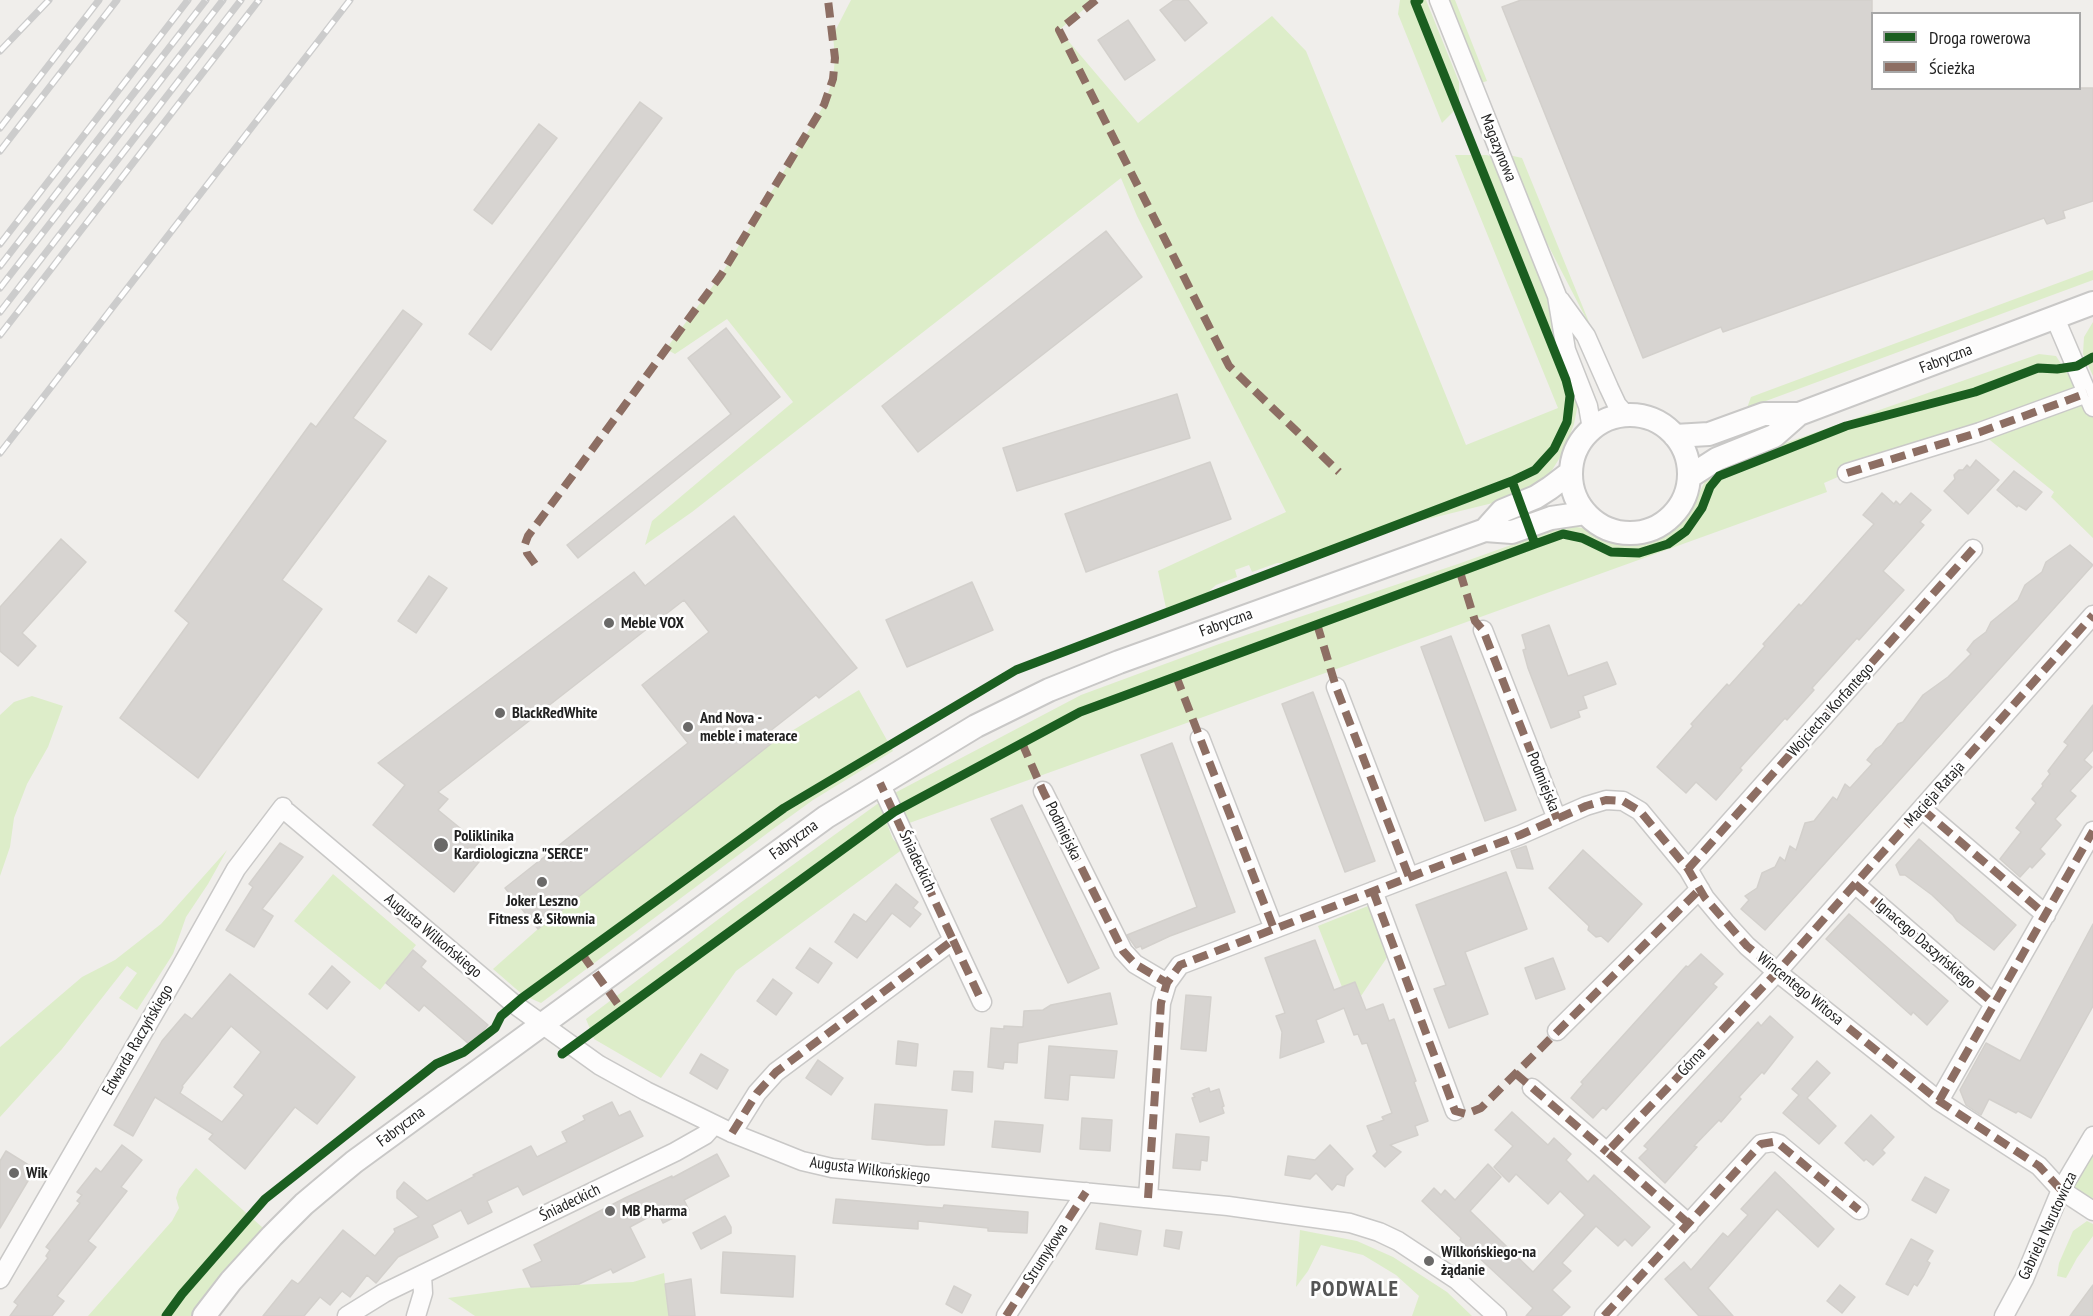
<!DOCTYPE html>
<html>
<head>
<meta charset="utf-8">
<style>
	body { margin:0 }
	#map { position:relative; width:2093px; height:1316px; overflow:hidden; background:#f0eeeb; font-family:"PT Sans Narrow",sans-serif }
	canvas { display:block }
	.legend { position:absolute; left:1871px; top:12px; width:210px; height:78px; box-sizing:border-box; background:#fff; border:2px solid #a7a7a7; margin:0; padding:8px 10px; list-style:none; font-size:18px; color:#222 }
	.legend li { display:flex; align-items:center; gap:12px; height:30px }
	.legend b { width:30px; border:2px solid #a7a7a7 }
</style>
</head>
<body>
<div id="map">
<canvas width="2093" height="1316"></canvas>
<ul class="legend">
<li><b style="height:8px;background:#1b5e20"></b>Droga rowerowa</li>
<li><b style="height:8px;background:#8d6e63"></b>Ścieżka</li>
</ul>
</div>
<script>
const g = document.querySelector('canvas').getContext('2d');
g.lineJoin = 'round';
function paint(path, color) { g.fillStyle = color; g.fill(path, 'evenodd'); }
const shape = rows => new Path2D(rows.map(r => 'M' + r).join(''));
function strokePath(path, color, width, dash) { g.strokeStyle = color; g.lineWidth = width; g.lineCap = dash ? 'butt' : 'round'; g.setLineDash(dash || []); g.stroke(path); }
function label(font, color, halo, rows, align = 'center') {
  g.font = font + ' "PT Sans Narrow",sans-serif'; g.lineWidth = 5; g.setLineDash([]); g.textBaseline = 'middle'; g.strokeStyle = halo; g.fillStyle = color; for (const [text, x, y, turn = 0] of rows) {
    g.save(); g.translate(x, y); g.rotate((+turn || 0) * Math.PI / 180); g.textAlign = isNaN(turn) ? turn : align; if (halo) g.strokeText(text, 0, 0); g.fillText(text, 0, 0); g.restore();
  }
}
paint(shape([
	[851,0,1095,0,1059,30,1138,123,1272,16,1306,51,1466,445,1558,408,1455,155,1487,155,1503,161,1500,153,1522,158,1593,332,1505,162,1557,296,1578,404,1574,424,1564,451,1544,483,1509,499,1371,533,1289,563,1277,563,1252,572,1249,565,1235,570,1237,577,1216,585,1207,593,1166,608,1158,571,1286,512,1137,216,1121,178,692,512,645,545,652,521,793,402,727,319,675,354,666,349,721,275,824,105,833,79,835,58,833,35],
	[1400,0,1426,0,1459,82,1459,106,1442,123,1398,14],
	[1447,0,1455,0,1487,81,1481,83],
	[2093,270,2093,280,1747,408,1751,397],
	[2093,322,2093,376,2083,354,2084,337],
	[2039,354,2056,356,2081,395,2093,407,2093,538,2051,497,2054,492,1980,432,1847,473,1824,483,1827,492,901,826,887,824,893,839,903,849,736,971,661,1078,594,1039,586,1019,740,903,887,797,1081,695,1219,644,1458,564,1567,525,1587,529,1608,541,1642,544,1688,516,1708,475,1774,447],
	[859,690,893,751,813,800,773,829,541,1003,523,995,493,969,538,929,772,743],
	[32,696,63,706,48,747,27,784,14,818,10,847,0,876,0,715,14,702],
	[227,850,208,884,186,917,173,954,137,1010,119,998,137,973,127,966,62,1049,0,1117,0,1047,82,977,115,960,161,924],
	[333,874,416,945,380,990,294,921],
	[1368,906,1388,956,1361,996,1355,982,1342,987,1318,926],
	[2093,1139,2093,1198,2084,1197,2067,1186],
	[196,1168,272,1236,204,1316,88,1316,172,1221,179,1208,176,1198,179,1189],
	[2087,1221,2093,1224,2093,1236,2077,1258,2066,1278,2057,1276,2059,1263,2073,1231],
	[1300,1230,1357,1241,1393,1257,1447,1292,1472,1316,1412,1316,1419,1296,1396,1275,1363,1255,1321,1245,1308,1271,1296,1287],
	[664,1273,669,1316,475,1316,448,1298,520,1288,633,1282]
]), '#ddedc9');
const building = shape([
	[1174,0,1188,0,1207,23,1185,41,1160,10,1174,0],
	[1521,0,1872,0,1872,88,2093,88,2093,201,2063,211,2065,218,2047,224,2044,218,1723,332,1721,327,1643,358,1502,7,1521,0],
	[1128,20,1155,60,1125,80,1098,40,1128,20],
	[640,102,662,118,491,350,469,334,640,102],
	[539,124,557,138,492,224,474,210,539,124],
	[1106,231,1142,277,918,452,882,406,1106,231],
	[403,310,422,324,353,418,386,441,282,580,322,609,198,778,120,718,189,623,175,611,311,423,316,427,403,310],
	[726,328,780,397,578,558,567,545,731,414,688,358,726,328],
	[1177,394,1190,438,1017,491,1003,448,1177,394],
	[1976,460,1999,480,1968,514,1944,491,1955,479,1954,475,1959,470,1963,470,1967,465,1970,468,1976,460],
	[1210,462,1231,519,1086,572,1065,514,1210,462],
	[2014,471,2042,492,2026,510,2018,505,2017,507,1997,490,2014,471],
	[1882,493,1894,504,1896,501,1900,505,1911,493,1931,510,1920,522,1924,525,1883,571,1904,590,1859,640,1857,638,1812,688,1814,690,1787,720,1785,718,1740,768,1742,770,1716,800,1696,782,1686,793,1657,767,1693,726,1691,724,1727,684,1729,686,1765,646,1763,644,1799,604,1801,606,1874,524,1863,515,1882,493],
	[734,516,857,668,819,698,816,695,765,735,772,743,538,929,505,888,688,743,642,685,709,632,684,600,438,792,448,799,438,810,488,851,454,892,373,825,405,785,378,763,634,572,645,586,734,516],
	[61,539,86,562,22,633,36,646,18,666,0,651,0,607,61,539],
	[2070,545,2093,565,1765,930,1741,909,1749,900,1745,896,1757,888,1762,873,1775,867,1780,857,1785,861,1790,846,1796,850,1805,823,1814,821,1833,797,1837,800,1845,784,1850,788,1872,764,1867,760,1876,749,1882,745,1898,724,1903,722,1923,695,1948,677,1971,654,1967,650,1974,641,1986,632,1991,622,2018,600,2025,585,2042,572,2046,562,2070,545],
	[429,576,447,588,416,633,398,621,429,576],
	[972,582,993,630,907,667,886,620,972,582],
	[1549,625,1568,676,1607,662,1616,684,1583,696,1587,708,1578,711,1580,717,1551,728,1528,668,1523,650,1526,649,1522,635,1549,625],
	[1451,636,1516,810,1485,821,1421,647,1451,636],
	[1313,692,1375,861,1345,872,1282,704,1313,692],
	[2093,705,2093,750,2084,760,2092,767,2070,791,2076,796,2055,819,2061,825,2040,849,2045,854,2032,868,2030,866,2020,877,2000,859,2021,832,2016,828,2036,803,2032,799,2043,786,2042,784,2050,774,2048,771,2068,745,2064,742,2093,705],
	[1172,743,1235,912,1170,936,1142,949,1141,946,1136,948,1127,935,1197,907,1141,755,1172,743],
	[1022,805,1099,968,1068,983,991,819,1022,805],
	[1919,839,2016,925,1994,950,1957,921,1953,915,1932,895,1905,875,1900,875,1896,865,1919,839],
	[280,843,303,857,262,909,273,916,254,947,226,930,253,887,249,884,280,843],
	[1526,846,1533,869,1517,868,1511,851,1526,846],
	[1583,850,1642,904,1608,942,1601,936,1596,937,1588,930,1589,926,1549,888,1583,850],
	[1506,872,1527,929,1465,952,1488,1014,1449,1028,1434,989,1446,985,1416,905,1506,872],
	[896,884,918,902,913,908,921,914,910,927,892,913,857,958,835,942,854,914,866,922,896,884],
	[1849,914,1948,1001,1927,1025,1913,1012,1911,1015,1826,939,1849,914],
	[2093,924,2093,1006,2031,1118,2018,1111,2016,1113,1989,1099,1981,1115,1966,1105,1960,1090,1986,1043,2020,1061,2093,924],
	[1315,940,1334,990,1355,982,1366,1010,1383,1004,1389,1021,1394,1019,1416,1081,1414,1082,1428,1121,1415,1126,1418,1135,1390,1145,1401,1152,1385,1167,1373,1156,1377,1152,1367,1126,1384,1120,1382,1117,1392,1113,1367,1043,1362,1044,1358,1034,1354,1035,1344,1008,1316,1020,1324,1042,1280,1058,1282,1032,1276,1016,1285,1013,1265,958,1315,940],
	[810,948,832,963,818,983,796,968,810,948],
	[413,950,426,961,421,967,488,1025,470,1045,424,1005,419,1011,386,983,413,950],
	[1701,954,1723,974,1713,984,1717,987,1606,1110,1603,1107,1593,1118,1571,1098,1583,1084,1581,1082,1686,966,1688,967,1701,954],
	[1553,958,1565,989,1536,999,1525,968,1553,958],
	[332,966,350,982,327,1009,309,994,332,966],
	[230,974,355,1077,317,1124,295,1107,245,1169,209,1139,213,1134,155,1097,133,1136,114,1125,162,1041,185,1014,192,1019,230,974],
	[231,1026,261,1052,234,1087,244,1095,222,1122,180,1093,183,1087,182,1086,231,1026],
	[773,979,792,993,776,1015,757,1001,773,979],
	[1110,993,1117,1024,1018,1043,1017,1063,1004,1062,1003,1069,988,1067,991,1028,1004,1029,1004,1026,1023,1027,1024,1011,1043,1010,1051,1005,1110,993],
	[1186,995,1211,997,1206,1051,1181,1049,1186,995],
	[1770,1016,1793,1037,1764,1074,1762,1072,1739,1097,1741,1099,1721,1122,1719,1120,1694,1146,1697,1147,1665,1183,1639,1158,1648,1149,1644,1146,1758,1022,1761,1026,1770,1016],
	[898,1041,918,1044,916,1066,896,1064,898,1041],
	[1049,1046,1117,1051,1114,1078,1070,1075,1068,1100,1045,1098,1049,1046],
	[701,1054,728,1070,717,1089,690,1073,701,1054],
	[818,1060,843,1078,831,1095,806,1078,818,1060],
	[1817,1061,1830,1073,1807,1098,1836,1126,1819,1144,1783,1113,1799,1095,1792,1089,1817,1061],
	[954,1071,973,1072,972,1092,952,1090,954,1071],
	[1209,1088,1210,1092,1219,1089,1224,1106,1222,1107,1224,1113,1200,1122,1192,1098,1195,1097,1193,1094,1209,1088],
	[612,1102,619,1116,630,1111,643,1136,523,1195,518,1186,487,1201,492,1212,468,1224,461,1210,432,1225,438,1237,398,1257,376,1283,367,1275,350,1297,342,1291,330,1305,320,1297,304,1316,263,1316,292,1280,298,1284,301,1281,343,1230,375,1256,395,1232,394,1229,419,1217,397,1198,397,1191,404,1182,427,1201,475,1176,473,1175,531,1146,537,1157,567,1142,562,1132,585,1120,583,1116,612,1102],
	[875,1104,947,1110,944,1145,927,1145,872,1139,875,1104],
	[1512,1112,1548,1145,1554,1138,1571,1154,1566,1160,1588,1182,1594,1175,1650,1227,1632,1246,1625,1239,1618,1246,1596,1226,1562,1263,1571,1271,1552,1290,1570,1307,1561,1316,1526,1316,1533,1308,1460,1240,1461,1238,1422,1201,1434,1188,1441,1195,1445,1190,1455,1200,1488,1164,1501,1177,1470,1211,1533,1272,1585,1215,1560,1191,1548,1204,1516,1174,1509,1182,1494,1167,1513,1146,1495,1130,1512,1112],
	[1871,1115,1894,1137,1882,1150,1885,1153,1873,1165,1866,1159,1864,1161,1845,1143,1871,1115],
	[1082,1118,1112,1120,1110,1151,1080,1149,1082,1118],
	[995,1121,1043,1125,1040,1152,992,1147,995,1121],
	[1176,1134,1209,1137,1207,1161,1201,1160,1200,1170,1173,1168,1176,1134],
	[122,1145,142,1160,121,1187,127,1191,88,1241,96,1247,57,1296,64,1301,52,1316,10,1316,18,1305,14,1302,48,1258,46,1256,50,1250,46,1247,80,1203,77,1201,82,1195,77,1192,96,1168,101,1172,122,1145],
	[1330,1145,1353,1169,1346,1176,1344,1186,1337,1184,1332,1190,1316,1173,1310,1179,1285,1175,1288,1156,1315,1160,1330,1145],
	[6,1151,35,1169,0,1228,0,1161,6,1151],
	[717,1154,729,1176,684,1200,689,1210,663,1223,658,1212,630,1227,645,1257,613,1273,611,1269,579,1284,531,1287,523,1270,542,1261,534,1245,625,1198,672,1176,672,1178,717,1154],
	[1775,1172,1834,1229,1818,1247,1777,1209,1708,1288,1733,1316,1699,1316,1665,1279,1684,1262,1691,1270,1723,1233,1728,1237,1748,1215,1741,1209,1775,1172],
	[1925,1177,1949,1190,1936,1213,1912,1200,1925,1177],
	[836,1199,943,1208,944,1205,1028,1212,1027,1233,988,1231,988,1228,918,1221,918,1229,833,1223,836,1199],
	[725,1216,731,1227,731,1233,701,1249,693,1233,725,1216],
	[1100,1223,1141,1231,1137,1255,1096,1249,1100,1223],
	[1166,1230,1182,1232,1179,1249,1164,1246,1166,1230],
	[1911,1239,1933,1251,1927,1261,1930,1263,1924,1275,1917,1286,1914,1284,1908,1295,1886,1284,1911,1239],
	[723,1252,795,1256,793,1297,721,1293,723,1252],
	[691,1279,695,1316,669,1316,665,1284,691,1279],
	[1840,1285,1855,1297,1842,1313,1827,1301,1840,1285],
	[2093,1285,2093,1316,2070,1316,2093,1285],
	[954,1286,971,1295,962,1313,946,1304,954,1286]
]);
paint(building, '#d7d4d1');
strokePath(building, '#d3d0cc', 1.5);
const minor = shape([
	[1439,0,1557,296,1566,350,1588,406,1592,429],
	[1560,300,1586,336,1609,388,1617,405,1626,415],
	[2055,318,2093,407],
	[1847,473,1980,432,2087,393],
	[1483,630,1557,819],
	[1336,687,1409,877],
	[1200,738,1274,929],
	[1043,791,1123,951,1135,964,1167,983],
	[1922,809,2046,915],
	[287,812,514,1004,599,1065,646,1091,732,1133,802,1161,832,1168,1228,1206,1350,1223,1379,1232,1398,1241,1457,1280,1497,1316],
	[1688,869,1973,549],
	[1855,884,1994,1004],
	[1373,891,1455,1111],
	[953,940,982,1002],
	[1557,1031,1700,889],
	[1532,1088,1607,1152],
	[1939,1101,2093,831],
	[732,1133,757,1093,776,1072,953,940,880,783],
	[1148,1198,1161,1003,1167,983,1180,965,1520,835,1586,806,1606,800,1623,801,1640,811,1688,869,1705,898,1725,922,1747,946,1777,972,1939,1101,2039,1166,2061,1190,2093,1211],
	[1689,1224,1607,1152,1777,972,2093,615],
	[0,1279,182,965,236,869,283,807],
	[347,1316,384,1293,675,1152,705,1135,714,1125],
	[416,1316,423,1293,422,1275],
	[1006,1316,1086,1192],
	[1604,1316,1761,1144,1773,1142,1779,1144,1859,1210],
	[2004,1316,2024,1279,2061,1190,2093,1136]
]);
const tertiary = shape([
	'1571 474a59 59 0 1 1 118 0a59 59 0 1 1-118 0Z',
	[1675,436,1709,434,1764,414,1799,414,2093,303],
	[1689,477,1717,459,1774,436,1799,414],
	[1485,530,1502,511,1536,497,1550,488,1571,472],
	[204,1316,231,1281,272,1236,304,1204,354,1162,826,817,976,726,1049,690,1119,662,1485,530,1512,532,1551,518,1585,513]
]);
strokePath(minor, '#c9c8c7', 21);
strokePath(tertiary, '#c9c8c7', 26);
strokePath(minor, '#fdfcfc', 18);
strokePath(tertiary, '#fdfcfc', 22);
const rail = shape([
	[0,51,49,0],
	[0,128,99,0],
	[0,151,117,0],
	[0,244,188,0],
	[0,266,206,0],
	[0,288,223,0],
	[0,312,241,0],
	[0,335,259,0],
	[0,453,350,0]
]);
strokePath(rail, '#ccc', 7);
strokePath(rail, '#fff', 4.5, [14]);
strokePath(shape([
	[1096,0,1059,30,1229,366,1339,472],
	[1847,473,1980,432,2087,393],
	[535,564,527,553,525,544,528,536,721,275,824,105,833,79,835,58,828,0],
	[1460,572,1475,621,1483,630,1557,819],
	[1317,624,1336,687,1409,877],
	[1176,676,1274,929],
	[1022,743,1043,791,1123,951,1135,964,1167,983],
	[1922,809,2046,915],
	[1688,869,1973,549],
	[1855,884,1994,1004],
	[1373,891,1455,1111,1466,1114,1481,1108,1700,889],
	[953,940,982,1002],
	[582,954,622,1010],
	[1515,1073,1607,1152],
	[1939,1101,2093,831],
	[732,1133,757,1093,776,1072,953,940,880,783],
	[1148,1198,1161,1003,1167,983,1180,965,1520,835,1586,806,1606,800,1623,801,1640,811,1688,869,1705,898,1747,946,1939,1101,2039,1166,2061,1190],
	[1689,1224,1607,1152,1777,972,2093,615],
	[1006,1316,1086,1192],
	[1604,1316,1761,1144,1773,1142,1779,1144,1859,1210]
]), '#8d6e63', 8, [15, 8]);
strokePath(shape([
	[1419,0,1415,2,1566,380,1570,396,1567,422,1554,449,1535,470,1512,481,1535,544,1563,534,1582,538,1611,552,1639,553,1668,544,1686,531,1702,508,1710,487,1719,476,1846,426,1975,392,2038,368,2057,369,2077,366,2093,357],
	[562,1054,894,812,1080,712,1535,544],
	[166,1316,182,1294,265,1199,436,1064,464,1052,495,1028,501,1016,522,998,784,808,1016,670,1512,481]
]), '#1b5e20', 9);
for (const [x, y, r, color] of [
	[609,623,6,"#6a6968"],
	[500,713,6,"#6a6968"],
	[688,727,6,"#6a6968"],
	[441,845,8,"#6a6968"],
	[542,882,6,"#6a6968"],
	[14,1173,6,"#6a6968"],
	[610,1211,6,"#6a6968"],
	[1429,1261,6,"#6a6968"]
]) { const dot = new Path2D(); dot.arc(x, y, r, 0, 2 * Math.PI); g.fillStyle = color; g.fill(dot); strokePath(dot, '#fff', 2); }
label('16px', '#222', '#fff', [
	["Magazynowa",1498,148,68],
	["Fabryczna",1946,359,-21],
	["Fabryczna",1226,623,-20],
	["Wojciecha Korfantego",1831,710,-48],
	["Podmiejska",1543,782,68],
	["Macieja Rataja",1935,794,-48],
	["Podmiejska",1063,831,64],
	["Fabryczna",794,840,-36],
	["Śniadeckich",917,861,65],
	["Augusta Wilkońskiego",433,936,40],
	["Ignacego Daszyńskiego",1925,944,41],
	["Wincentego Witosa",1800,989,39],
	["Edwarda Raczyńskiego",138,1040,-60],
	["Górna",1692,1062,-47],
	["Fabryczna",401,1127,-37],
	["Augusta Wilkońskiego",870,1170,7],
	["Śniadeckich",570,1203,-26],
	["Gabriela Narutowicza",2048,1226,-65],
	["Strumykowa",1046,1254,-57]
]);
label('bold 16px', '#222', '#fff', [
	["Meble VOX",621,623],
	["BlackRedWhite",512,713],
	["And Nova -",700,718],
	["meble i materace",700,736],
	["Poliklinika",454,836],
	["Kardiologiczna \"SERCE\"",454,854],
	["Joker Leszno",542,901,"center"],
	["Fitness & Siłownia",542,919,"center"],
	["Wik",26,1173],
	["MB Pharma",622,1211],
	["Wilkońskiego-na",1441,1252],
	["żądanie",1441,1270]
], 'left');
g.letterSpacing = '1.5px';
label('bold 22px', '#555', '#fff', [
	["PODWALE",1355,1290]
]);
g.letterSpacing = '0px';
</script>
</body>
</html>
